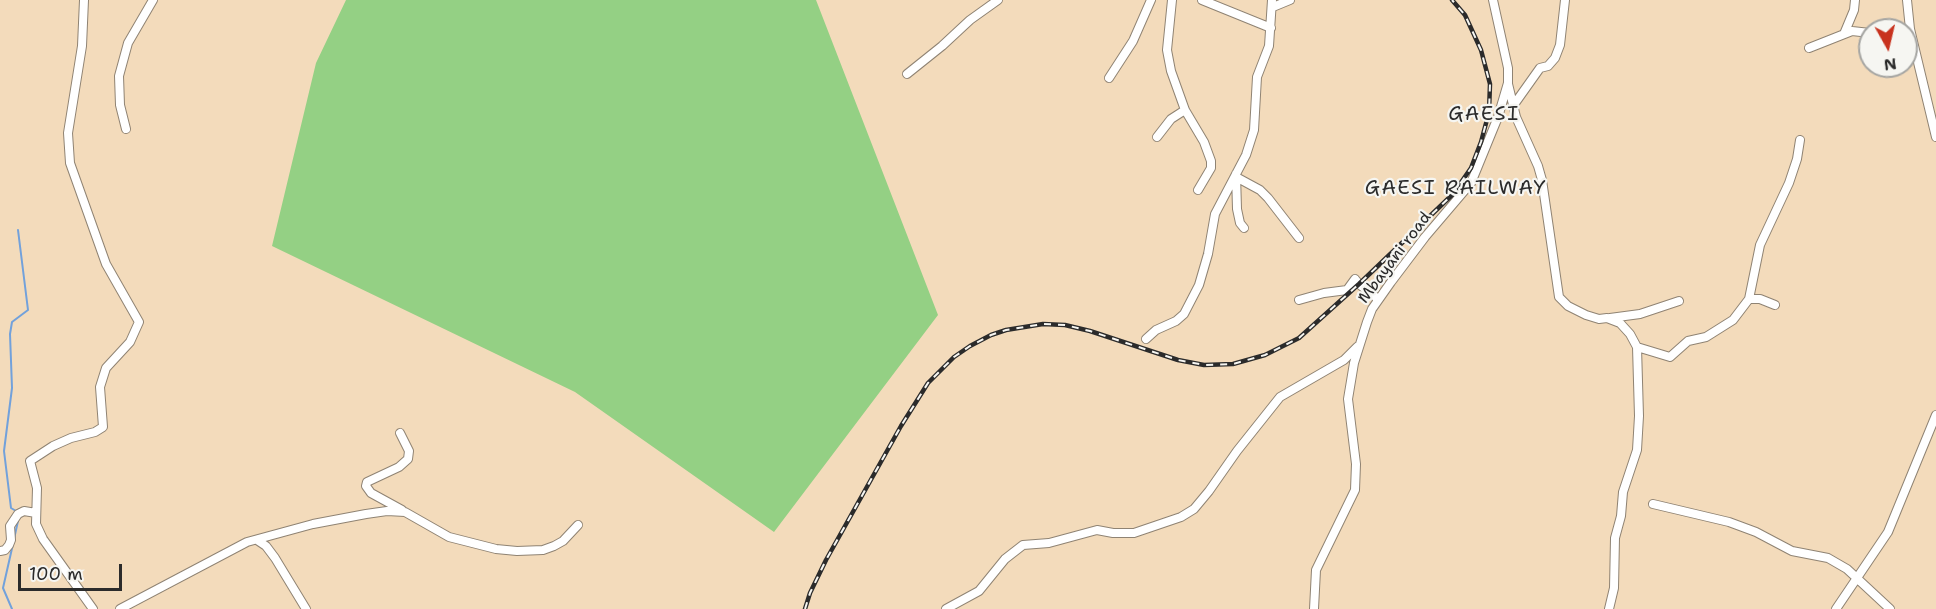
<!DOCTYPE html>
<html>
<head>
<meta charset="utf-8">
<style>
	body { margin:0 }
	#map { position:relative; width:1936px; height:609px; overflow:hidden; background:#f3dbbb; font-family:"Shantell Sans",sans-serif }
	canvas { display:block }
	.north { position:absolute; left:1858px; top:18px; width:60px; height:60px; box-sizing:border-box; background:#f6f6f2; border:2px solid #a5a5a2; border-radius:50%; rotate:172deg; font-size:16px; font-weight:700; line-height:24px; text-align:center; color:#2b2b2b }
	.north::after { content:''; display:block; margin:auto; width:21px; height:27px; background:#c8321e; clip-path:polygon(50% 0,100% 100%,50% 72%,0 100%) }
	.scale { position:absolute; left:18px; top:564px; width:104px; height:27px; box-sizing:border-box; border:3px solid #2b2b2b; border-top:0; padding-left:8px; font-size:18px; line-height:21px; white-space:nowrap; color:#2b2b2b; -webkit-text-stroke:4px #f6f6f2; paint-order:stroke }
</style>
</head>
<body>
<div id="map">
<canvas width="1936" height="609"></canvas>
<div class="north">N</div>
<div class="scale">100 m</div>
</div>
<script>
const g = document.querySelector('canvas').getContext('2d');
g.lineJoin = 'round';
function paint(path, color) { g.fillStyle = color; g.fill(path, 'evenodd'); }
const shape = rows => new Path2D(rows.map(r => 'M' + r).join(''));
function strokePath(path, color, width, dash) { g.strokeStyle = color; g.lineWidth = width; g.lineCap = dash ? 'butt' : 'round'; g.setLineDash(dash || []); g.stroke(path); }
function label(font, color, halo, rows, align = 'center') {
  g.font = font + ' "Shantell Sans",sans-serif'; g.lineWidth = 4.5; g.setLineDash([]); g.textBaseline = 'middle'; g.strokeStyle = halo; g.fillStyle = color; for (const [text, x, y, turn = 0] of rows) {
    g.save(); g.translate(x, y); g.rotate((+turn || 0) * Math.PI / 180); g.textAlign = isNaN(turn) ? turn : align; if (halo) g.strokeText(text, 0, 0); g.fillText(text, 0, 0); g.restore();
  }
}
paint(shape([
	[346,0,816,0,938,315,774,532,575,392,272,246,316,63]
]), '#94d084');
strokePath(shape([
	[16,511,11,508,4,451,12,388,10,334,12,322,28,310,18,230],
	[14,539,18,521],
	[12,609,3,588,13,544]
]), '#72a1db', 2);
const street = shape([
	[84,0,82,46,68,133,70,163,106,264,139,322,130,342,106,368,100,387,103,427,95,432,71,438,53,446,30,461,37,488,36,524,43,539,93,609],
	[1172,0,1167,50,1171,71,1185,110,1204,142,1211,161,1211,168,1198,190],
	[1202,0,1271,28],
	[1907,0,1910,29,1936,137],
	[1273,7,1290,0],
	[1844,34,1854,10,1855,0],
	[1809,48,1852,31,1870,33],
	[907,74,942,46,970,20,998,0],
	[1109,78,1133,41,1151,0],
	[1508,84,1516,117,1538,166,1542,180,1559,297,1568,306,1586,315,1599,319,1607,318,1620,323,1630,334,1637,347,1639,416,1637,450,1623,492,1621,516,1615,538,1614,588,1609,609],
	[1513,106,1540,68,1548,66,1555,58,1560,45,1565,0],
	[126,129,120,105,119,76,128,43,153,0],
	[1157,137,1171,119,1185,110],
	[1236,174,1237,209,1240,223,1244,228],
	[1236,177,1260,190,1268,198,1299,238],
	[1749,299,1760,245,1789,183,1797,159,1800,140],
	[1299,300,1324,293,1347,290,1355,279,1359,284,1378,299],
	[1610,318,1640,314,1679,301],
	[1146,339,1156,330,1176,321,1184,314,1199,285,1208,254,1215,214,1246,155,1254,130,1257,77,1269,46,1272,0],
	[1637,347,1670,357,1688,341,1706,337,1733,320,1749,299,1760,299,1775,305],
	[400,433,409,451,408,459,399,467,367,482,366,486,371,493,402,510],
	[1653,504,1729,522,1756,532,1792,551,1828,558,1847,569,1890,609],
	[257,540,266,546,275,558,306,609],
	[0,551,5,550,9,545,11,540,10,526,18,514,24,511,36,513],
	[120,609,247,542,313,524,366,514,387,511,405,512,449,537,496,549,517,551,543,550,554,546,563,541,578,525],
	[946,609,979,591,1005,559,1023,545,1049,543,1097,530,1113,533,1134,533,1181,517,1194,509,1209,491,1237,451,1280,397,1344,360,1357,347],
	[1314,609,1316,570,1355,490,1356,464,1348,399,1354,363,1367,322,1372,309,1391,282,1425,237,1471,183,1498,117,1508,83,1508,68,1493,0],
	[1836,609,1888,532,1936,415]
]);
strokePath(street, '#8f8373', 10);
strokePath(street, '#fff', 8);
const rail = shape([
	[805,609,810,593,826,560,901,426,928,383,954,357,970,346,991,335,1006,330,1043,324,1065,325,1090,331,1178,360,1204,365,1233,364,1265,355,1299,338,1359,284,1453,194,1471,168,1481,142,1489,112,1490,84,1481,50,1465,15,1452,0]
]);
strokePath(rail, '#2b2b2b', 4.5);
strokePath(rail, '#f6f6f2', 2, [7]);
label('16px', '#2b2b2b', '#f6f6f2', [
	["Mbayani road",1395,258,-53]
]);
g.letterSpacing = '1.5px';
label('20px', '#2b2b2b', '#f6f6f2', [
	["GAESI",1484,115],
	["GAESI RAILWAY",1456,189]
]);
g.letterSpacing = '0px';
</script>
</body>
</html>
